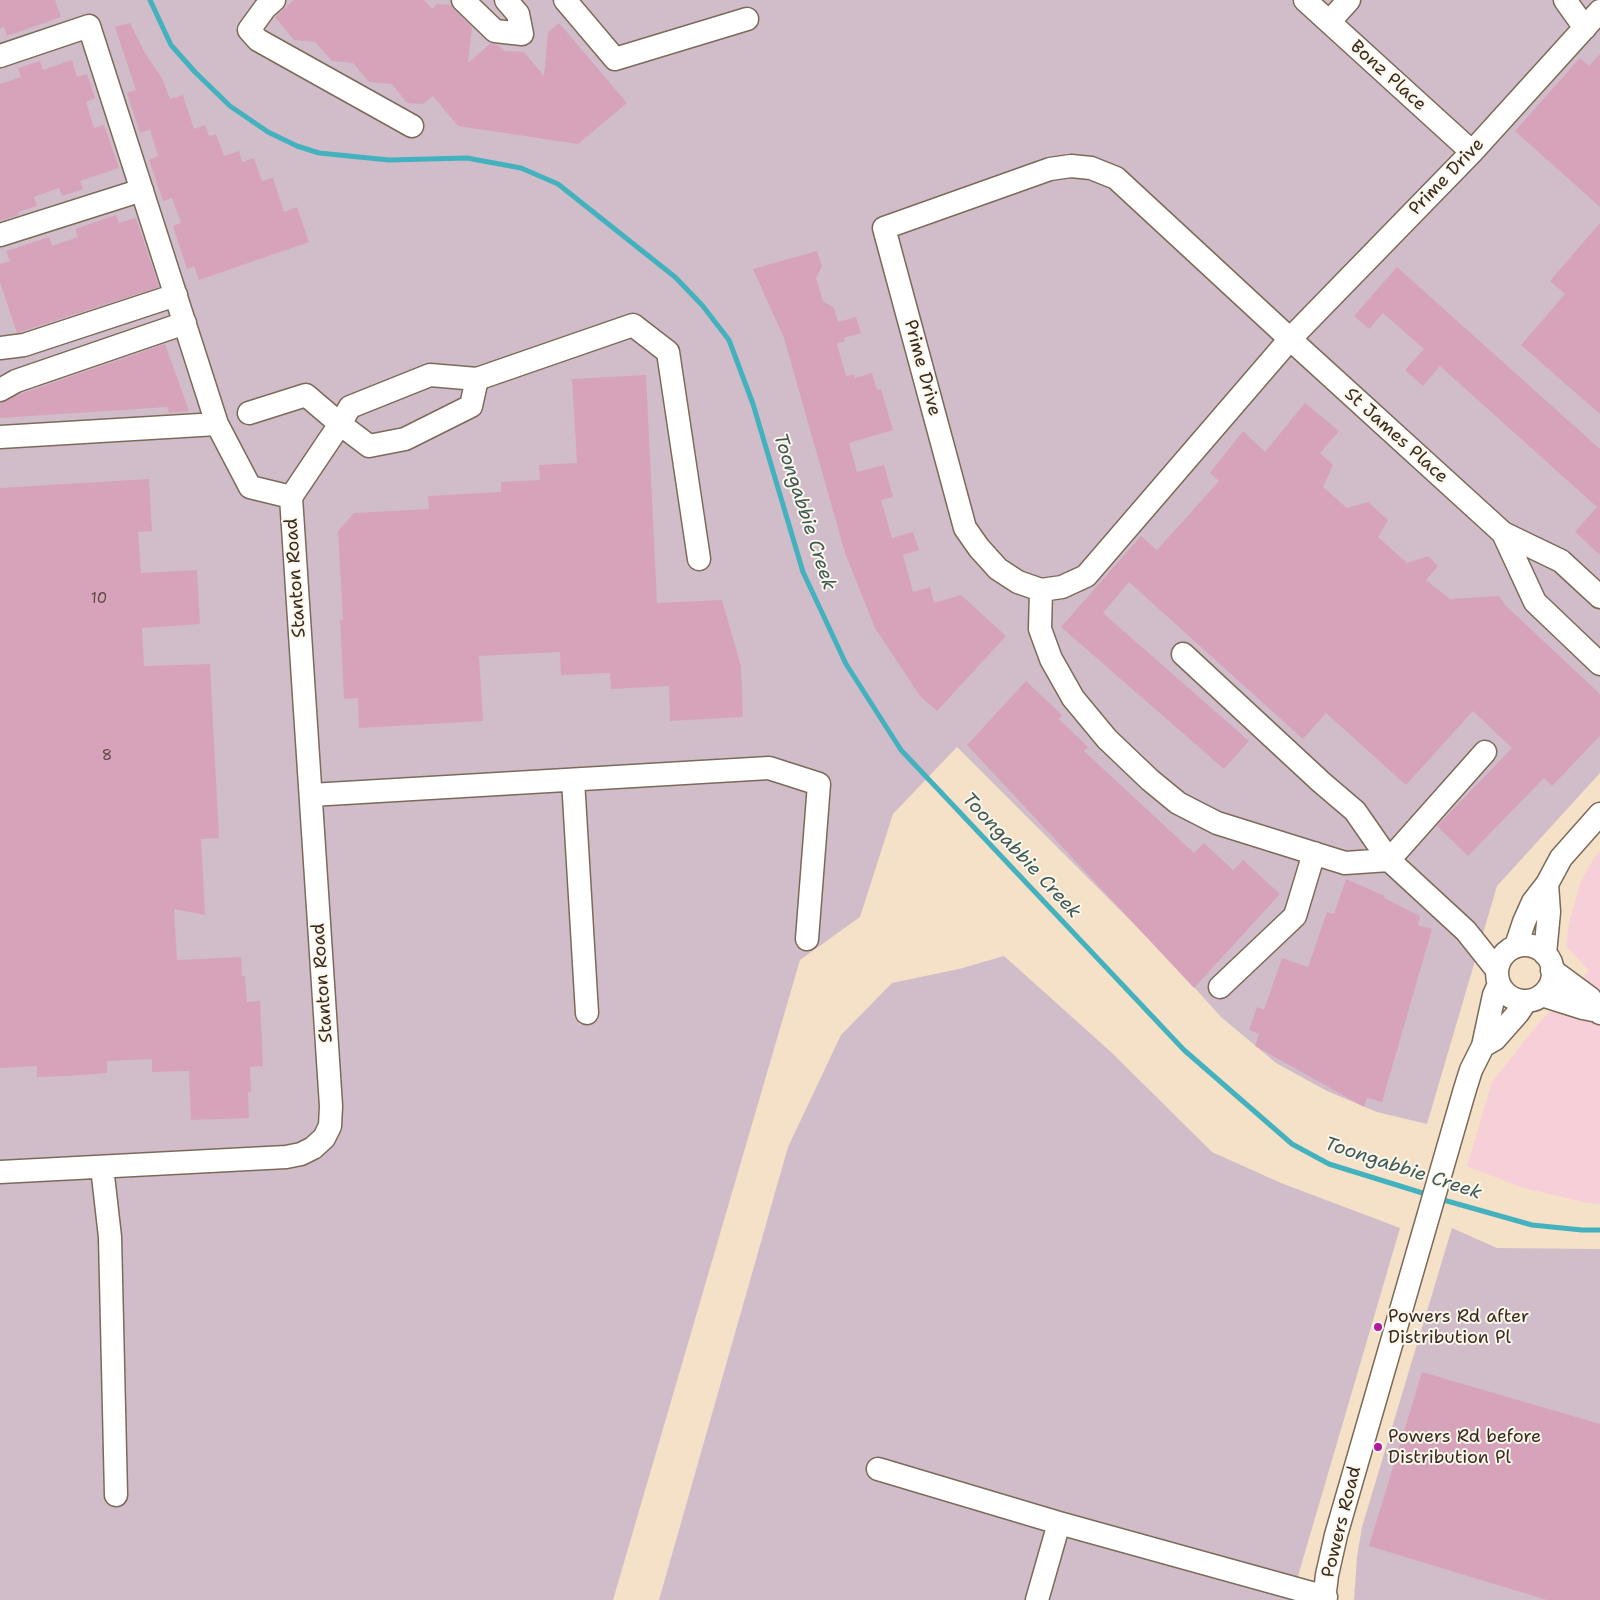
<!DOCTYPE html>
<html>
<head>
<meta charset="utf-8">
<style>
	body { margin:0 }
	canvas { display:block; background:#f4e1c7 }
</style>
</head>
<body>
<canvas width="1600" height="1600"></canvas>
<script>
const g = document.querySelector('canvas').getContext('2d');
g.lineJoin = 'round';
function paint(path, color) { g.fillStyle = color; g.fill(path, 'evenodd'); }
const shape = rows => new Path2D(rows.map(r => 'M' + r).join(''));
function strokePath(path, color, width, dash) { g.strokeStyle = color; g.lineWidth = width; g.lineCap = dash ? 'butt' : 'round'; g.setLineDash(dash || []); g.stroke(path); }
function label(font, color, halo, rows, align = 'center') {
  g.font = font + ' "Shantell Sans",sans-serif'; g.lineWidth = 4; g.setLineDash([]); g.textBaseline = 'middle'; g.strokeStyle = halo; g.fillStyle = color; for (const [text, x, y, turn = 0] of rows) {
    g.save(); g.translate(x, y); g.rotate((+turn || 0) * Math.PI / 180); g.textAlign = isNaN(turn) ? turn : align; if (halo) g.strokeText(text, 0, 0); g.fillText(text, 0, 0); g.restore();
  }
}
paint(shape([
	[1600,851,1600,1204,1588,1203,1520,1187,1467,1166,1492,1082,1539,1023,1589,971,1566,946,1569,923,1581,881,1594,858]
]), '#f6cfd8');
paint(shape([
	[0,0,1600,0,1600,773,1497,886,1427,1124,1377,1112,1327,1091,1276,1063,1221,1017,1166,956,957,747,893,814,860,917,800,960,613,1600,0,1600],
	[1004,956,1111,1052,1212,1152,1281,1183,1400,1228,1291,1600,659,1600,788,1147,841,1035,892,983,959,969],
	[1452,1228,1497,1248,1600,1249,1600,1600,1354,1600,1357,1557,1362,1527]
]), '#d1bdca');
strokePath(shape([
	[150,0,171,45,195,72,230,106,268,132,297,146,319,153,389,160,467,158,521,168,558,184,675,277,702,305,729,340,753,404,803,572,846,664,901,750,1184,1050,1292,1144,1329,1164,1429,1195],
	[1440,1199,1532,1225,1582,1230,1600,1230]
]), '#43b1be', 5);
paint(shape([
	[0,0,55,0,61,17,7,36,4,27,0,29],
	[294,0,424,0,432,9,437,4,451,5,454,9,472,27,468,63,491,43,498,45,504,51,524,52,544,76,548,32,559,23,627,103,578,144,458,126,433,96,423,104,407,103,392,84,369,82,353,63,332,61,315,42,294,40,275,17],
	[130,23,145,53,162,78,170,99,183,95,194,129,205,125,209,136,216,134,224,156,239,151,242,162,254,158,262,181,273,178,284,212,297,207,309,242,199,280,194,266,187,269,173,226,181,223,172,198,163,201,149,160,158,156,150,130,140,133,127,93,136,90,115,27],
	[1600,54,1600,207,1515,131,1580,58,1589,66],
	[72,60,77,77,87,74,95,98,86,102,94,128,104,125,119,168,80,181,83,189,62,196,59,188,34,197,37,206,18,212,19,215,0,221,0,84,21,77,18,68,40,61,43,70],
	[116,215,119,223,136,218,159,287,17,333,0,282,0,264,10,261,6,251,49,237,52,246,78,237,75,229],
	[1600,223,1600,414,1521,345,1565,294,1550,281],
	[817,251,822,266,816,278,823,301,834,308,838,322,856,317,861,333,844,338,845,341,837,344,846,376,854,374,855,378,872,373,877,390,881,389,893,430,849,443,857,472,884,465,893,497,881,500,892,538,913,532,919,550,903,555,913,592,930,587,934,603,961,595,1006,636,937,711,920,696,875,628,845,553,784,338,753,269],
	[1397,267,1600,449,1600,555,1575,532,1597,507,1440,366,1423,386,1405,370,1424,349,1383,313,1369,329,1354,316],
	[165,344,189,411,169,413,168,407,0,418,0,403,6,401,17,395],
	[646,375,657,603,722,600,741,666,743,717,670,721,669,686,611,689,610,673,561,675,560,652,479,656,483,721,359,728,358,698,344,699,340,620,343,620,338,531,354,513,429,509,428,496,501,492,501,482,540,480,539,465,577,463,572,379],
	[1305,403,1339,431,1320,453,1333,465,1323,487,1347,508,1368,502,1388,520,1378,537,1407,563,1428,556,1438,566,1426,580,1450,599,1499,596,1506,606,1600,694,1600,736,1552,786,1544,778,1468,856,1437,826,1512,748,1473,711,1406,785,1326,713,1303,739,1129,582,1103,613,1249,741,1224,769,1061,627,1141,536,1157,550,1219,481,1210,473,1243,431,1265,452],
	[149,479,152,531,138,532,141,573,197,570,200,624,142,628,144,666,210,664,219,838,201,839,205,915,174,909,177,960,241,957,242,976,245,976,247,1002,260,1001,263,1066,250,1067,251,1092,248,1092,249,1118,191,1120,189,1071,152,1072,152,1059,107,1061,107,1073,69,1076,37,1077,37,1066,0,1068,0,488],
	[1026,681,1062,715,1059,719,1088,747,1084,751,1194,853,1204,843,1233,870,1243,860,1280,894,1194,988,967,745],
	[1346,879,1385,896,1384,898,1420,916,1418,925,1432,929,1382,1102,1367,1098,1364,1107,1255,1046,1259,1034,1249,1030,1257,1007,1264,1010,1282,958,1308,967,1327,912,1334,914],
	[1422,1372,1600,1424,1600,1600,1547,1600,1369,1546]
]), '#d7a3ba');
const minor = shape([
	[274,0,265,8,249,30,258,40,412,126],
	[463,0,495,31,522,34,518,14,506,0],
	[565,0,615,59,747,19],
	[1305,0,1472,152],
	[1565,0,1585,28],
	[1600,11,1472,152,1290,339,1086,576,1062,587,1041,590,1018,582,998,569,979,548,965,528,884,228,1050,169,1071,166,1091,168,1116,178,1290,339,1503,533,1561,561,1600,597],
	[1329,22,1349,0],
	[0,56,89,26,217,424,250,487,291,497],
	[0,235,142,190],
	[0,348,24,345,176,295],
	[430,375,477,379,471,406,405,439,369,446,340,424,350,407,430,375],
	[477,379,633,325,668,352,699,559],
	[0,390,16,381,185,323],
	[249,413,306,395,340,424,291,497],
	[0,437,217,424],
	[1503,533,1535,602,1600,664],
	[1041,590,1040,629,1051,659,1073,698,1107,739,1150,780,1178,803,1217,823,1345,863,1389,860,1485,752],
	[1183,654,1321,782,1355,811,1389,860,1466,931,1497,970],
	[573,780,587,1013],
	[311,795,769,768,819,784,807,939],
	'1497 973a28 28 0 1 1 56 0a28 28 0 1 1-56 0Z',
	[1516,946,1524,922,1533,902,1547,884,1561,858,1600,814],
	[1545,954,1549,912,1547,884],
	[1552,970,1590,998,1600,1013],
	[1220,987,1295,916,1314,853],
	[1542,995,1583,1008,1598,1011],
	[1483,1046,1495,1039,1518,1013,1526,1001],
	[102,1167,110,1237,116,1495],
	[0,1172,286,1157,301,1154,313,1148,324,1138,330,1126,331,1106,291,497],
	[878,1469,1059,1523,1326,1597],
	[1037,1600,1059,1523],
	[1324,1600,1327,1575,1336,1535,1465,1089,1471,1070,1483,1046,1494,995,1499,984]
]);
strokePath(minor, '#7c6a59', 25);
strokePath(minor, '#fff', 22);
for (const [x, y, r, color] of [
	[1378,1327,5,"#b5179e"],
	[1378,1447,5,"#b5179e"]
]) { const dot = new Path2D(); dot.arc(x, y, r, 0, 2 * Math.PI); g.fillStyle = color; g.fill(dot); strokePath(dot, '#fbf7ec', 2); }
label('15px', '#624845', null, [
	["10",99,599],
	["8",107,756]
]);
label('18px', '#3b2a1e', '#fbf7ec', [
	["Bonz Place",1388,76,42],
	["Prime Drive",1447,177,-46],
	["Prime Drive",922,368,75],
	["St James Place",1396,436,42],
	["Stanton Road",296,578,-94],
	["Stanton Road",323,983,-94],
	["Powers Road",1342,1522,-76]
]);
label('18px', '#3b2a1e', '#fbf7ec', [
	["Powers Rd after",1388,1317],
	["Distribution Pl",1388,1338],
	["Powers Rd before",1388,1437],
	["Distribution Pl",1388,1458]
], 'left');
label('italic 19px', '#3e5956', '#fbf7ec', [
	["Toongabbie Creek",804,512,72],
	["Toongabbie Creek",1021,856,47],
	["Toongabbie Creek",1403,1169,18]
]);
</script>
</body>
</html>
